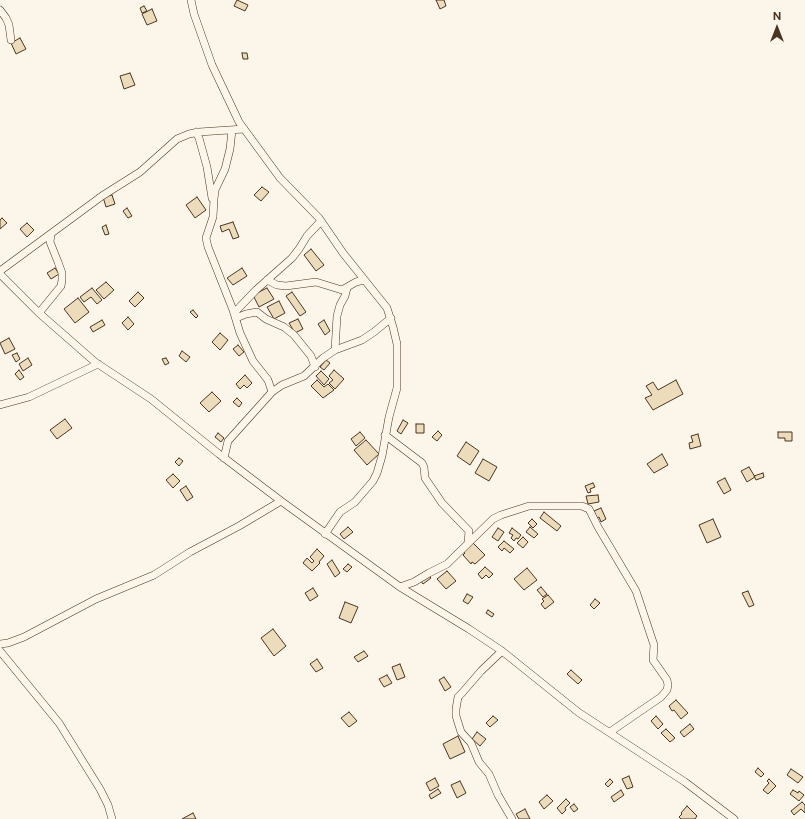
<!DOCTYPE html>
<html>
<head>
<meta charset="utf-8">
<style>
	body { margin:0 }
	#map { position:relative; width:805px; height:819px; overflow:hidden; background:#fbf6e9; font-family:"Public Sans",sans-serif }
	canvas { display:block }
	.north { position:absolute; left:757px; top:8px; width:40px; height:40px; -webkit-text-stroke:3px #fbf6e9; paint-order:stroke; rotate:0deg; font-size:11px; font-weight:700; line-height:16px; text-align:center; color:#4a3520 }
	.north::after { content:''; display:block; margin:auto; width:14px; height:18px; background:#4a3520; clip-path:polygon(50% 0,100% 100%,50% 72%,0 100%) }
</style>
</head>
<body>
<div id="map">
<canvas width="805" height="819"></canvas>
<div class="north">N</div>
</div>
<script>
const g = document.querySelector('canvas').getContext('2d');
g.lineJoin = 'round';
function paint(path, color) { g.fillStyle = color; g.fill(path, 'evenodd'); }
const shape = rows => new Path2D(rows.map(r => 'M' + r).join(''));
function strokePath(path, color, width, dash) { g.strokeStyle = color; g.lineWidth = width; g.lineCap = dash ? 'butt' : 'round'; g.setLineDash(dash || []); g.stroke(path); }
const building = shape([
	[237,0,248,5,245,11,234,6,237,0],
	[436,0,444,0,446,6,440,9,436,0],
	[144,6,147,11,142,13,140,8,144,6],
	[152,9,157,21,147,25,142,14,152,9],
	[20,38,26,49,16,54,11,43,20,38],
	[242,53,247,53,248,59,243,59,242,53],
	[130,73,135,85,124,89,120,76,130,73],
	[262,187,269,192,261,201,254,195,262,187],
	[112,195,115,204,106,207,103,197,112,195],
	[197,197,206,210,195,218,186,205,197,197],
	[127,208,132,216,128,218,123,211,127,208],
	[2,218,7,223,0,229,0,220,2,218],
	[233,222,239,237,233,239,229,229,222,232,220,226,233,222],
	[27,223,34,230,27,237,20,229,27,223],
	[106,225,109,234,105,235,102,227,106,225],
	[311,249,324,265,316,271,304,255,311,249],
	[55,268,59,274,51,279,47,273,55,268],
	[242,268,247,276,233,285,227,278,242,268],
	[106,282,114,290,104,299,96,290,106,282],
	[92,288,102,300,97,304,91,297,84,302,80,297,92,288],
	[267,288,274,299,259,307,253,295,267,288],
	[138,292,144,298,135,307,129,301,138,292],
	[292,292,306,312,300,316,286,296,292,292],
	[78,298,89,312,75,323,64,309,78,298],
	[279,301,285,313,274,319,267,307,279,301],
	[193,310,198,316,196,318,190,312,193,310],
	[128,317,134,324,128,330,122,323,128,317],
	[298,319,303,329,295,333,289,323,298,319],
	[102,320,105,325,93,332,90,327,102,320],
	[324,320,330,331,325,335,318,324,324,320],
	[220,333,228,340,220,350,212,342,220,333],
	[9,338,15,349,5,354,0,343,9,338],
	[238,345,244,352,239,356,233,349,238,345],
	[182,351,190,357,186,362,179,356,182,351],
	[17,353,20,359,16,362,12,355,17,353],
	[28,358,32,365,23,371,19,364,28,358],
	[166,358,169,363,165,365,162,359,166,358],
	[326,360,330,363,324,370,320,367,326,360],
	[19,370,24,377,20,380,15,374,19,370],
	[334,370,344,379,335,389,329,383,333,380,329,376,334,370],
	[321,371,329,379,324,385,316,376,321,371],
	[245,375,252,383,247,388,244,385,240,389,236,384,245,375],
	[317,380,324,387,328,384,334,390,323,398,311,386,317,380],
	[676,380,683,394,653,410,645,398,652,395,646,386,653,382,658,390,676,380],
	[212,392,221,401,209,412,200,403,212,392],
	[237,398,242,403,239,407,233,402,237,398],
	[65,419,72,428,57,439,50,430,65,419],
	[403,420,408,423,401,434,397,431,403,420],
	[416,424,424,424,424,433,416,433,416,424],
	[438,431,442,435,437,441,432,437,438,431],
	[360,432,365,438,356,446,351,439,360,432],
	[778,432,792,432,792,441,785,441,785,438,778,438,778,432],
	[218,433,224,438,221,442,215,437,218,433],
	[698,434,701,446,690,449,689,443,693,442,691,436,698,434],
	[366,440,379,454,367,465,354,450,366,440],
	[466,442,479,451,470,465,457,456,466,442],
	[662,454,668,465,654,473,647,464,662,454],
	[179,458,183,461,179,466,175,462,179,458],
	[483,459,497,467,489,481,475,473,483,459],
	[749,467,755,477,747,482,741,471,749,467],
	[763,473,764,477,756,480,754,476,763,473],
	[173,474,180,481,173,488,166,480,173,474],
	[725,478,731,490,724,494,717,482,725,478],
	[593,483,595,487,590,489,591,492,588,493,585,486,593,483],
	[186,486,193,497,187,501,180,490,186,486],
	[598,495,599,502,588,504,586,496,598,495],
	[601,508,606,519,601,522,599,517,597,518,594,511,601,508],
	[544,512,561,526,557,531,540,518,544,512],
	[532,519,537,524,533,528,528,523,532,519],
	[713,519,721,537,707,543,699,525,713,519],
	[348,527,353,532,344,539,340,534,348,527],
	[530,527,538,534,534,538,526,532,530,527],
	[498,528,504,532,498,541,492,537,498,528],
	[512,528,521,535,518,539,516,538,514,541,511,538,513,535,509,533,512,528],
	[523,537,528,542,523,548,517,543,523,537],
	[504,541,514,549,510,553,504,548,502,551,498,547,504,541],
	[473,543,485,555,475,564,472,562,471,564,463,555,465,553,463,552,473,543],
	[317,549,324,556,319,562,320,563,312,571,303,563,307,558,312,563,314,561,310,557,317,549],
	[332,560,340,573,335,577,327,564,332,560],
	[348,564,352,567,347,572,343,569,348,564],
	[485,567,493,574,489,578,486,575,482,579,478,574,485,567],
	[527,568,537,580,524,590,514,579,527,568],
	[447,571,456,581,446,589,437,579,447,571],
	[427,574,431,578,423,584,420,580,427,574],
	[541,587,547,594,543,597,537,590,541,587],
	[313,588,318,596,310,601,305,593,313,588],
	[748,591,754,605,749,607,742,593,748,591],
	[467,594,473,597,468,604,463,601,467,594],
	[548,595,554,602,545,609,541,604,544,601,542,599,548,595],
	[595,599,600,603,594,609,590,605,595,599],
	[345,602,358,607,351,623,339,618,345,602],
	[488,610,494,614,492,617,486,613,488,610],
	[273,629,286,646,274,656,261,638,273,629],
	[364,651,368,656,358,662,354,657,364,651],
	[317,659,323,668,316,672,310,664,317,659],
	[400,664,405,677,397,680,392,667,400,664],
	[571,670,582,680,578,684,567,674,571,670],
	[387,675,392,683,384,687,379,679,387,675],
	[444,677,451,687,445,691,439,680,444,677],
	[676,700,688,713,681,719,674,710,672,711,669,706,676,700],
	[349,712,357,721,349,727,341,718,349,712],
	[493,716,498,720,490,727,486,723,493,716],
	[656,716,663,724,658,729,651,721,656,716],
	[690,724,694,729,684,737,680,732,690,724],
	[666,729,675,738,670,742,661,733,666,729],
	[477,732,486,739,480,746,472,739,477,732],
	[458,736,465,752,450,759,443,744,458,736],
	[758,768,764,774,761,777,755,772,758,768],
	[791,769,803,777,798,783,787,775,791,769],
	[629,776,633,787,627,789,622,779,629,776],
	[435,778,439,786,430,791,426,783,435,778],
	[610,779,613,782,608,787,605,784,610,779],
	[769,779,776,786,768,794,763,790,769,783,767,781,769,779],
	[460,781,466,793,457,798,451,785,460,781],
	[438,789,441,793,431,799,429,795,438,789],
	[621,790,624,795,614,802,611,797,621,790],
	[793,790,798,793,799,791,804,795,799,801,790,794,793,790],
	[547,795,553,801,544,809,539,802,547,795],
	[566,799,570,803,565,808,566,810,562,814,557,808,566,799],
	[802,802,805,805,805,813,801,809,794,815,791,811,802,802],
	[574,804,578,809,574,812,570,807,574,804],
	[687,806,697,816,695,819,681,819,679,817,682,814,681,813,687,806],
	[525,809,530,819,519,819,516,814,525,809],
	[193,813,196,819,182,819,193,813]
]);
paint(building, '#ecdcbc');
strokePath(building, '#4a3520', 1);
const minor = shape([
	[191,0,194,14,212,65,239,122,280,178,319,218,343,253,387,308,393,327,397,344,397,388,389,417,382,456,377,473,373,481,355,502,340,512,325,534],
	[0,10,6,18,9,25,11,40],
	[232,130,230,149,225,169,215,190,214,199,213,217,206,238,208,247,233,310,240,333,253,361,268,380,272,392],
	[196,132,199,138,207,167,212,198],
	[0,271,102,196,140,172,177,139,189,134,199,132,244,129],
	[0,274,39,313,95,362,151,399,219,454,281,501,400,587,469,629,502,651,578,712,685,782,734,819],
	[267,280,277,285,286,286,316,282,342,290,356,282,364,280],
	[39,313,61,286,62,280,62,273,58,262,50,242,51,234],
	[234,313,256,290,292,258,299,249,307,236,321,221],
	[236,318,246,314,257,312,266,319,284,327,294,335,311,356,315,367],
	[335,350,337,316,340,305,345,296,347,288],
	[0,405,29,397,98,364],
	[385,435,422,463,424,467,425,478,442,503,469,531,468,542],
	[224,458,228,441,272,392,282,385,304,376,323,358,335,350,362,340,374,332,391,318],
	[400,587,414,582,429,573,447,564,493,519,501,515,529,506,582,506,589,509,598,527,636,591,654,645,653,660,667,680,668,685,667,690,661,697,610,732],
	[0,644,8,643,24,637,96,599,154,575,190,552,239,526,281,501],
	[0,651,59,723,100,789,108,805,112,819],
	[502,651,481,671,462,693,458,697,456,709,456,716,461,732,471,743,479,762,489,774,498,795,512,819]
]);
strokePath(minor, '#4a3520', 8);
strokePath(minor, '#fbf6e9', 7);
</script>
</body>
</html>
